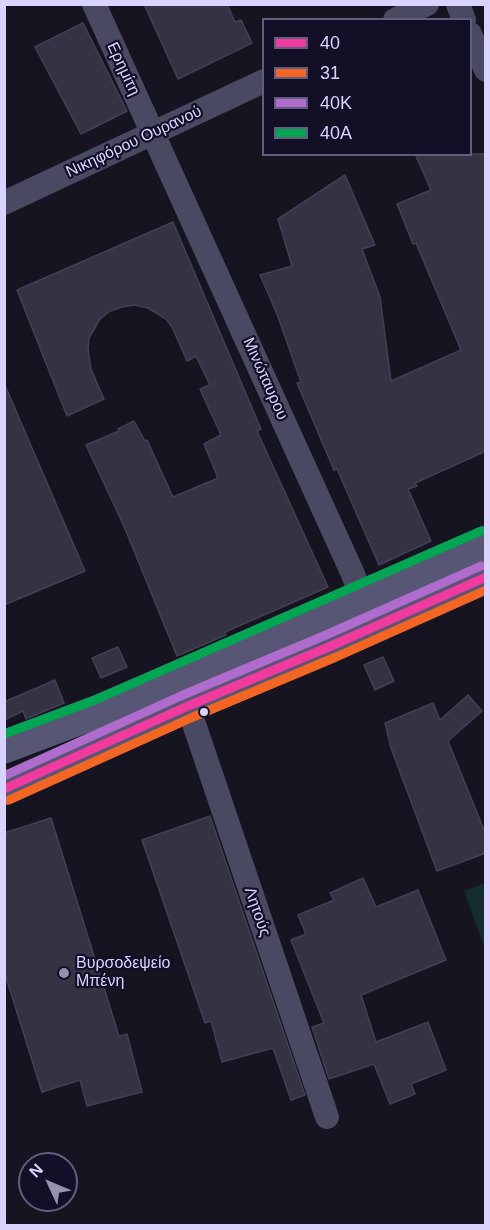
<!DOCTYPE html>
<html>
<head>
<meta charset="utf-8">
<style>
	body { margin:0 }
	#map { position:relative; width:490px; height:1230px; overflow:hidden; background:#161421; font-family:Arial,sans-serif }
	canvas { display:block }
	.frame { position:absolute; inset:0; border:6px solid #d9d4ff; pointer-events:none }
	.legend { position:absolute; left:262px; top:18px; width:210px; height:138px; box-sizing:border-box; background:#130f26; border:2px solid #625e7d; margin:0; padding:8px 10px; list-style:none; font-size:18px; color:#d9d4ff }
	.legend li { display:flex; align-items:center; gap:12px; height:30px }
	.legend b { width:30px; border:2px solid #625e7d }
	.north { position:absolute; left:18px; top:1152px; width:60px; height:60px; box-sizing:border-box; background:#130f26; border:2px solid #625e7d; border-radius:50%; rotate:314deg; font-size:16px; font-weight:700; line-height:24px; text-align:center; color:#d9d4ff }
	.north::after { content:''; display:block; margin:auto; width:21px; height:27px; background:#9591b1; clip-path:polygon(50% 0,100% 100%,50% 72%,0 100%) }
</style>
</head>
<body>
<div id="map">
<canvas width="490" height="1230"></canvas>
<div class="frame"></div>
<ul class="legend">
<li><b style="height:8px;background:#f13a9d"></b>40</li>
<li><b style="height:8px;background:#f26522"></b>31</li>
<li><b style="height:8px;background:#b06ccc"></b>40Κ</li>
<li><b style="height:8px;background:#00a651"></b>40Α</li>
</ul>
<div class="north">N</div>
</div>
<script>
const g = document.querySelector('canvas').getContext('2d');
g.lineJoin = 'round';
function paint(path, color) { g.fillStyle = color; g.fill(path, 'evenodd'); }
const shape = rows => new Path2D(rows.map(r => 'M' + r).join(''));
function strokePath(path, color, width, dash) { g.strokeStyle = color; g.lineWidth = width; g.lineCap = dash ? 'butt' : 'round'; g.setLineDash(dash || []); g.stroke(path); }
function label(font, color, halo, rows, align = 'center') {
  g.font = font + ' Arial,sans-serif'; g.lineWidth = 4.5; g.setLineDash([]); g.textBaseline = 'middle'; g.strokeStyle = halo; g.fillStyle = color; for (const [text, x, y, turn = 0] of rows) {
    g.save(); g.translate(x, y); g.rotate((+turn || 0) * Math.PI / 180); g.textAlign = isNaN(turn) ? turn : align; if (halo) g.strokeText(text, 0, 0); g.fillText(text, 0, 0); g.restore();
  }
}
paint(shape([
	[485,883,486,883,485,950,464,891]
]), '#132c2d');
const building = shape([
	[144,4,227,4,235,22,241,20,252,43,178,79,144,4],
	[83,23,127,111,81,134,35,47,83,23],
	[415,154,486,154,486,451,415,483,417,486,408,489,431,541,379,565,337,469,334,470,297,383,301,382,277,314,260,275,292,266,278,219,345,175,375,245,362,249,380,297,391,381,461,350,416,243,413,244,397,204,431,190,415,154],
	[173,222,261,429,257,431,328,587,225,632,226,635,177,656,123,524,86,445,119,431,118,429,134,421,145,441,147,440,173,497,218,478,204,444,221,435,200,389,210,385,196,356,187,361,172,327,166,319,148,308,135,305,122,307,110,311,100,319,89,338,88,349,91,369,104,399,67,416,17,290,173,222],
	[4,383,85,571,4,605,4,383],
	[118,647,127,667,101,678,92,658,118,647],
	[383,657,394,681,375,690,364,665,383,657],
	[55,680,64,703,26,719,23,711,4,720,4,702,55,680],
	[468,695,482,711,448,741,486,835,486,853,437,871,391,748,385,723,433,703,440,720,468,695],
	[210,816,305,1095,291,1100,273,1048,222,1062,211,1021,205,1023,142,840,210,816],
	[51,818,119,1036,127,1034,142,1092,87,1106,80,1080,42,1092,4,971,4,833,51,818],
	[363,878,376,907,418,890,446,960,361,995,376,1042,428,1022,446,1070,411,1084,415,1094,390,1104,374,1064,329,1079,312,1027,324,1023,291,940,306,934,298,915,334,900,330,893,363,878]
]);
paint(building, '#343243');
strokePath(building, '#433f54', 1.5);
strokePath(shape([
	[94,4,352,572,368,612],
	[458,4,464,20],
	[395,20,427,4],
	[470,34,486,70],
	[4,203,264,81],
	[188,706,327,1117]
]), '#4a4962', 24);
strokePath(shape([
	[4,747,99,711,155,687,486,542],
	[4,789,188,706,331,646,486,577]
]), '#575674', 33);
strokePath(shape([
	[4,789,188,706,331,646,486,577]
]), '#f13a9d', 9);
strokePath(shape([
	[9,800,193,717,336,657,486,590]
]), '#f26522', 9);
strokePath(shape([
	[4,776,183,695,326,635,481,566]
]), '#b06ccc', 9);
strokePath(shape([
	[4,734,95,700,481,531]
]), '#00a651', 9);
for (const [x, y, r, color] of [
	[204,712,5,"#d9d4ff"],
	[64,973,6,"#9591b1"]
]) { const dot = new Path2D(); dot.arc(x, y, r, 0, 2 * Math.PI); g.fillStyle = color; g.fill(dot); strokePath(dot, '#130f26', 2); }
label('16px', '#d9d4ff', '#130f26', [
	["Ερημίτη",123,69,65],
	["Νικηφόρου Ουρανού",134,142,-25],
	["Μινώταυρου",265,379,66],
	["Λητούς",257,912,71]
]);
label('16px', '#d9d4ff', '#130f26', [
	["Βυρσοδεψείο",76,964],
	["Μπένη",76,982]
], 'left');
</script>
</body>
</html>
